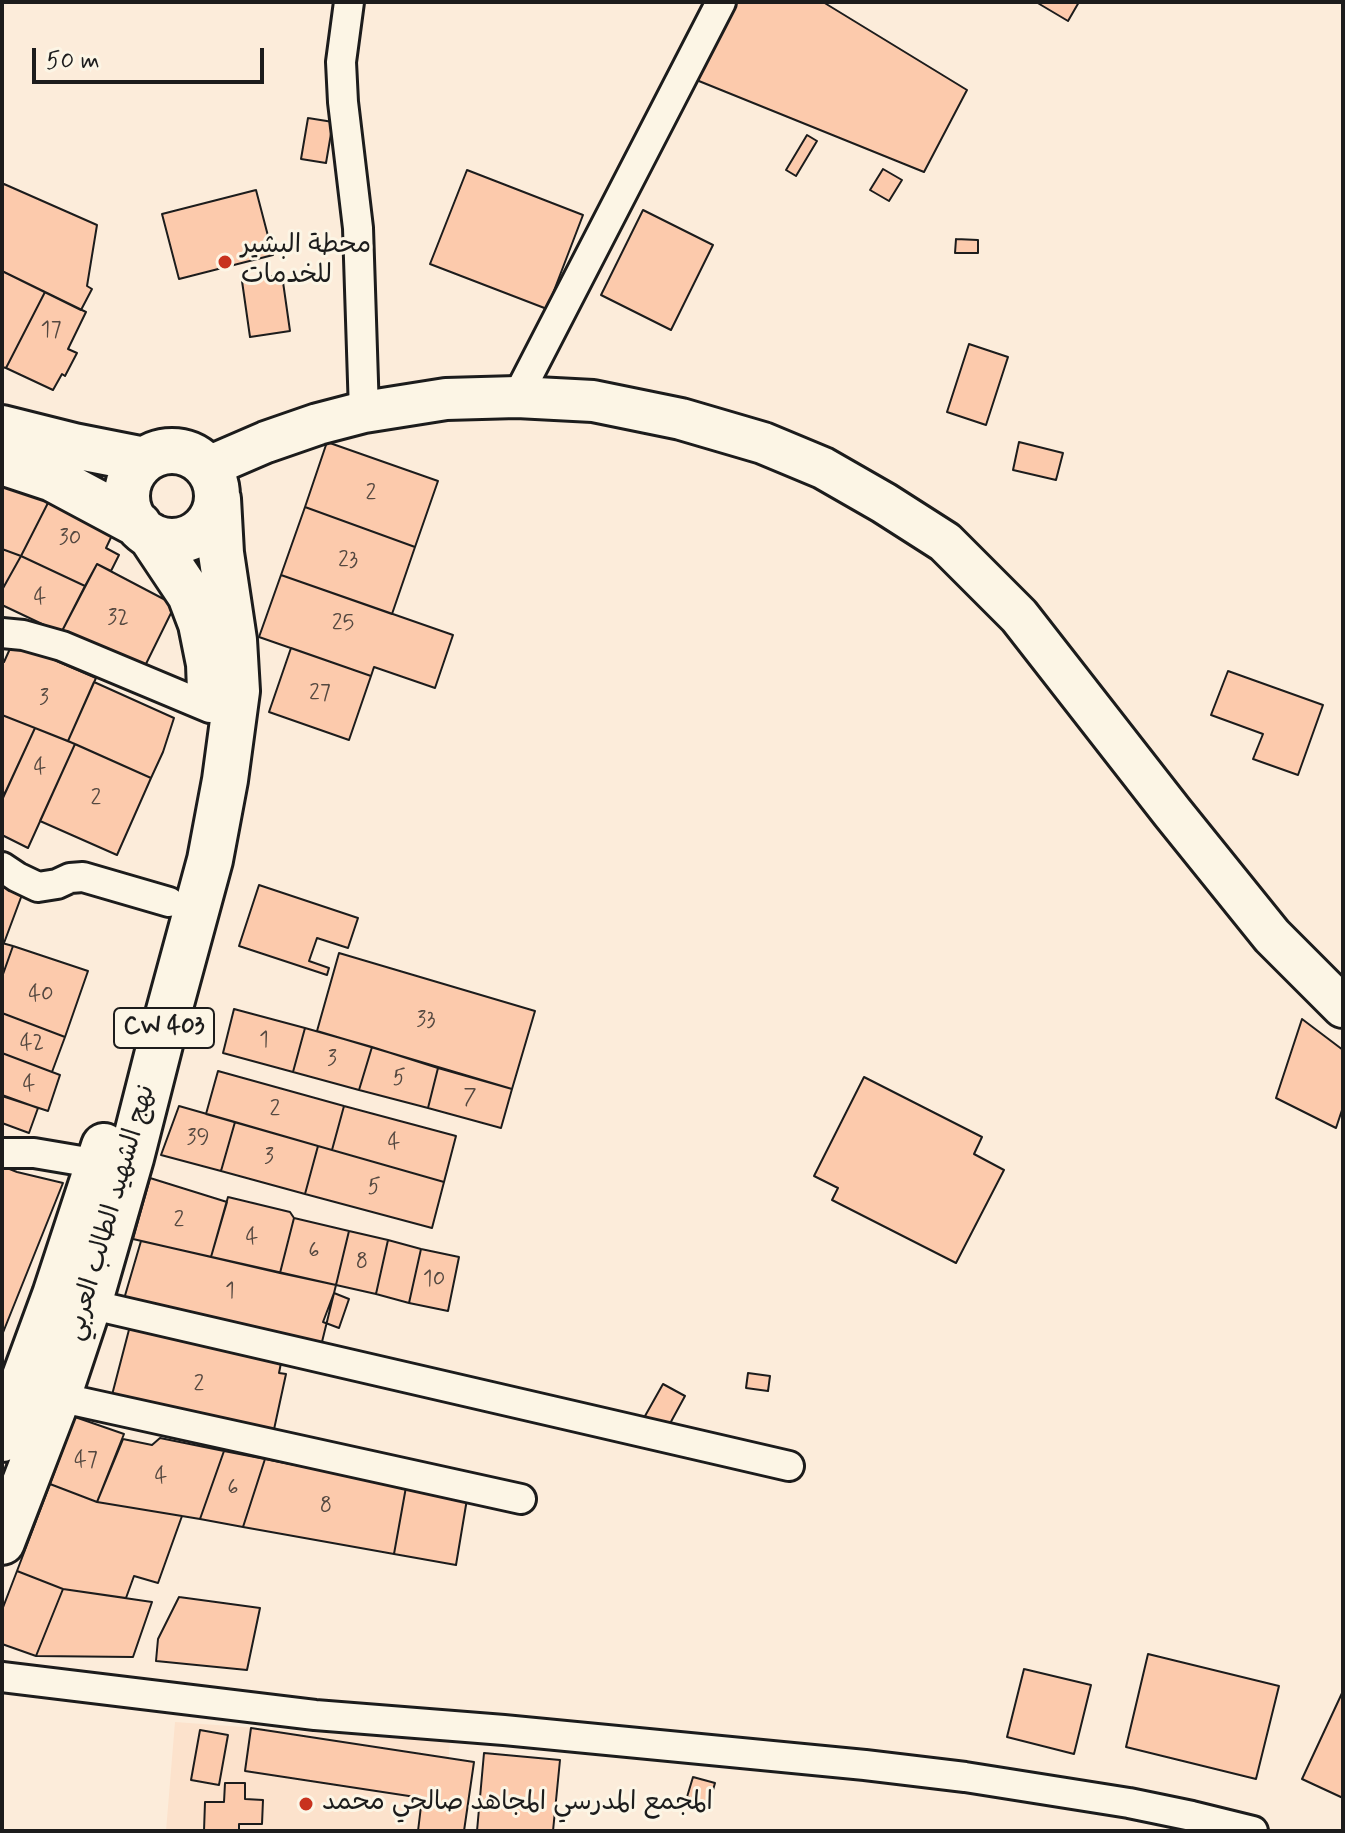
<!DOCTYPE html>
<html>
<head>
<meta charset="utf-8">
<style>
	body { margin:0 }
	#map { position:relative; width:1345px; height:1833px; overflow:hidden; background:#fcecda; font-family:Mynerve,sans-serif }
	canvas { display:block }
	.frame { position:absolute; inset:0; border:4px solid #1c1c1c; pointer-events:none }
	.scale { position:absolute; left:32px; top:48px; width:232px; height:36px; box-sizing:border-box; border:4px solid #1c1c1c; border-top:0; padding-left:10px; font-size:24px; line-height:28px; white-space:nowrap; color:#1c1c1c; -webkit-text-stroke:6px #fcf5e5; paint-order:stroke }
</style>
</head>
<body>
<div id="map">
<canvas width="1345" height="1833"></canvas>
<div class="frame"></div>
<div class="scale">50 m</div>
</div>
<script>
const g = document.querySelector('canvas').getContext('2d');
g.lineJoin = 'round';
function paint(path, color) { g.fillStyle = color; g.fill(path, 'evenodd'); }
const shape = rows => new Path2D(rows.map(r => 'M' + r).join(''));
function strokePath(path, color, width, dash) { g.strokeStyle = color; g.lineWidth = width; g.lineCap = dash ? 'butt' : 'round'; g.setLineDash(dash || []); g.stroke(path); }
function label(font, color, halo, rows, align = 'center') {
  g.font = font + ' Mynerve,"Playpen Sans Arabic",sans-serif'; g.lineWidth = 6; g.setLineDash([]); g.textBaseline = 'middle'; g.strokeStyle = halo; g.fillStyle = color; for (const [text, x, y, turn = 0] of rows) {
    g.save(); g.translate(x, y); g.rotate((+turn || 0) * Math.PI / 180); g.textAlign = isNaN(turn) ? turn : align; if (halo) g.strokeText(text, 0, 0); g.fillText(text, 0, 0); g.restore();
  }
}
paint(shape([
	[175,1722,450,1742,442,1831,166,1831]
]), '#fce2cc');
const building = shape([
	[722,2,823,2,967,90,924,172,684,75,722,2],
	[1036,2,1079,2,1068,21,1036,2],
	[308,118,333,122,326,163,301,159,308,118],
	[807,135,817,141,796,176,786,170,807,135],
	[883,169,902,180,889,201,870,190,883,169],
	[467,170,583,215,547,309,430,264,467,170],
	[4,184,97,225,87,286,92,289,81,310,2,271,2,186,4,184],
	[256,190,273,255,179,279,162,214,256,190],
	[643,210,713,245,671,330,601,295,643,210],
	[956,239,978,240,978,253,955,253,956,239],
	[2,271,45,292,6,368,2,367,2,271],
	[282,275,290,331,250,337,242,281,282,275],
	[45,292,86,312,68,349,77,353,65,376,62,374,53,390,6,368,45,292],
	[969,344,1008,357,986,425,947,412,969,344],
	[327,442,438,481,415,547,305,507,327,442],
	[1019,442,1063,453,1056,480,1013,470,1019,442],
	[2,476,51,497,21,556,2,549,2,476],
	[51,497,115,529,106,548,119,555,111,571,97,564,85,586,21,556,51,497],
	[305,507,415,547,392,614,281,575,305,507],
	[2,549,21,556,2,590,2,549],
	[21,556,85,586,61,633,2,605,2,590,21,556],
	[97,564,175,605,142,672,61,633,97,564],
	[281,575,453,635,435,688,374,667,371,676,259,637,281,575],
	[13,642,96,678,68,741,2,715,2,662,4,662,13,642],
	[291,648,371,676,349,740,269,712,291,648],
	[1228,671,1323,705,1298,775,1253,759,1263,734,1211,715,1228,671],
	[94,682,174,718,163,752,151,778,68,741,94,682],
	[2,715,35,728,5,793,2,792,2,715],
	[35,728,75,744,28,848,2,835,2,800,35,728],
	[75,744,151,778,117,855,40,821,75,744],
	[2,863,29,876,4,943,2,943,2,863],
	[259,885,358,918,348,948,317,938,309,961,329,968,327,975,239,946,259,885],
	[2,943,13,946,2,977,2,943],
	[13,946,88,971,65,1037,2,1013,2,977,13,946],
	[339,953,535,1011,512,1089,317,1031,339,953],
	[234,1009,305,1028,293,1072,223,1053,234,1009],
	[2,1013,65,1037,52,1072,2,1053,2,1013],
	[1302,1019,1343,1050,1343,1107,1336,1128,1276,1098,1302,1019],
	[305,1028,372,1047,359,1090,293,1072,305,1028],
	[372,1047,438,1068,428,1108,359,1090,372,1047],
	[2,1053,60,1075,48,1111,2,1096,2,1053],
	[438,1068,512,1089,501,1128,428,1108,438,1068],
	[218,1071,344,1106,332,1150,206,1114,218,1071],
	[864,1077,982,1137,974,1154,1004,1170,956,1263,832,1200,838,1188,814,1176,864,1077],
	[2,1095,38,1108,29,1133,2,1123,2,1095],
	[179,1106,235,1122,221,1171,161,1155,179,1106],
	[344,1106,456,1136,444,1182,332,1150,344,1106],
	[235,1122,318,1146,305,1194,221,1171,235,1122],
	[318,1146,444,1182,432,1228,305,1194,318,1146],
	[2,1166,17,1172,63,1183,2,1335,2,1166],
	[150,1178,227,1202,211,1257,133,1239,150,1178],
	[228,1197,290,1212,294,1218,280,1273,211,1257,228,1197],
	[294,1218,349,1231,336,1285,280,1273,294,1218],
	[349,1231,388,1240,376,1294,336,1285,349,1231],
	[388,1240,421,1249,409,1303,376,1294,388,1240],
	[141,1241,336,1285,320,1350,124,1299,141,1241],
	[421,1249,459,1257,448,1311,409,1303,421,1249],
	[334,1293,349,1299,339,1328,323,1322,334,1293],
	[131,1322,282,1358,279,1373,286,1374,273,1434,112,1395,131,1322],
	[748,1373,770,1376,768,1391,746,1388,748,1373],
	[663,1384,685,1396,667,1429,645,1416,663,1384],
	[75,1417,124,1434,97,1502,50,1484,75,1417],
	[160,1438,224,1451,200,1519,97,1502,123,1439,152,1445,160,1438],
	[224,1451,265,1459,243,1527,200,1519,224,1451],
	[265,1459,406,1487,394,1554,243,1527,265,1459],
	[50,1484,97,1502,182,1516,158,1583,134,1576,126,1598,63,1589,17,1571,50,1484],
	[406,1487,467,1499,456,1565,394,1554,406,1487],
	[17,1571,63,1589,36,1656,2,1644,2,1610,17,1571],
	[63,1589,152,1602,133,1657,36,1656,63,1589],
	[179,1597,260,1608,247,1670,156,1661,158,1639,179,1597],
	[1148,1654,1279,1686,1256,1779,1126,1747,1148,1654],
	[1024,1669,1091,1685,1074,1754,1007,1737,1024,1669],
	[1343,1691,1343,1798,1302,1779,1343,1691],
	[251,1728,474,1762,464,1831,418,1831,422,1798,245,1771,251,1728],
	[200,1730,228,1735,219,1785,191,1780,200,1730],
	[484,1753,560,1760,553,1831,477,1831,484,1753],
	[693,1777,715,1783,709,1804,687,1797,693,1777],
	[225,1783,245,1783,245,1799,263,1800,262,1824,239,1824,239,1831,204,1831,205,1802,224,1802,225,1783]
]);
paint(building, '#fccaac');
strokePath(building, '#1c1c1c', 2);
const minor = shape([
	[349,2,341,62,343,102,358,228,364,412],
	[517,397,721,2],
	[2,633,23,635,62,646,210,708],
	[2,867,17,877,38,887,57,884,70,878,83,877,169,902],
	[2,1153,34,1153,99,1164],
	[89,1304,789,1466],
	[58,1397,521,1499],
	[2,1677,315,1715,504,1730,865,1765,965,1777,1129,1803,1192,1816,1253,1831]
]);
const secondary = shape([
	[208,467,266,442,318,424,364,412,446,399,517,397,593,401,681,419,763,443,823,468,884,503,945,542,1019,616,1172,812,1272,936,1343,1007]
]);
const primary = shape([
	[2,428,74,446,145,460],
	'127 496a45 45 0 1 1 90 0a45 45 0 1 1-90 0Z',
	[2,462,53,479,139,525],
	[150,535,190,595,201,624,209,664,210,691],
	[2,1439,55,1295,104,1146],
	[2,1542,58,1397,89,1304,131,1158,160,1044,210,860,225,780,237,691,234,640,221,553,218,499]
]);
strokePath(minor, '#1c1c1c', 34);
strokePath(secondary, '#1c1c1c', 46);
strokePath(primary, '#1c1c1c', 50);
strokePath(minor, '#fcf5e5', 28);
strokePath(secondary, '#fcf5e5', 40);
strokePath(primary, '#fcf5e5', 44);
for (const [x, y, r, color] of [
	[225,262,8,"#c8321e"],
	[306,1804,8,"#c8321e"]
]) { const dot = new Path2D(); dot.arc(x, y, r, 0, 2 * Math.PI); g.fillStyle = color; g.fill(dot); strokePath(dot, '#fcf5e5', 3); }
label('22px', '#544840', null, [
	["17",51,331],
	["2",371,494],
	["30",70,539],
	["23",348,561],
	["4",40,598],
	["32",118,619],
	["25",343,624],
	["27",320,694],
	["3",44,699],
	["4",40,768],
	["2",96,799],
	["40",41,995],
	["33",426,1021],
	["1",264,1041],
	["42",32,1044],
	["3",332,1060],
	["5",399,1079],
	["4",29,1085],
	["7",470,1099],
	["2",275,1110],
	["39",198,1139],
	["4",394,1143],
	["3",269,1158],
	["5",374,1188],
	["2",179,1221],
	["4",252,1238],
	["6",314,1252],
	["8",362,1263],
	["10",434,1280],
	["1",230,1292],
	["2",199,1385],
	["47",86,1461],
	["4",161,1477],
	["6",233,1489],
	["8",326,1507]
]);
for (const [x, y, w] of [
	[164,1028,100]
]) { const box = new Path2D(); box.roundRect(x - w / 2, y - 20, w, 40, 6); g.fillStyle = '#fcf5e5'; g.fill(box); strokePath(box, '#1c1c1c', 2); }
label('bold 24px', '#1c1c1c', null, [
	["CW 403",164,1028]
]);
label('26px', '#1c1c1c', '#fcf5e5', [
	["محطة البشير",241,247],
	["للخدمات",241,277],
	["المجمع المدرسي المجاهد صالحي محمد",322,1804]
], 'left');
label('26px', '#1c1c1c', '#fcf5e5', [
	["نهج الشهيد الطالب العربي",112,1213,-74]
]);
</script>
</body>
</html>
